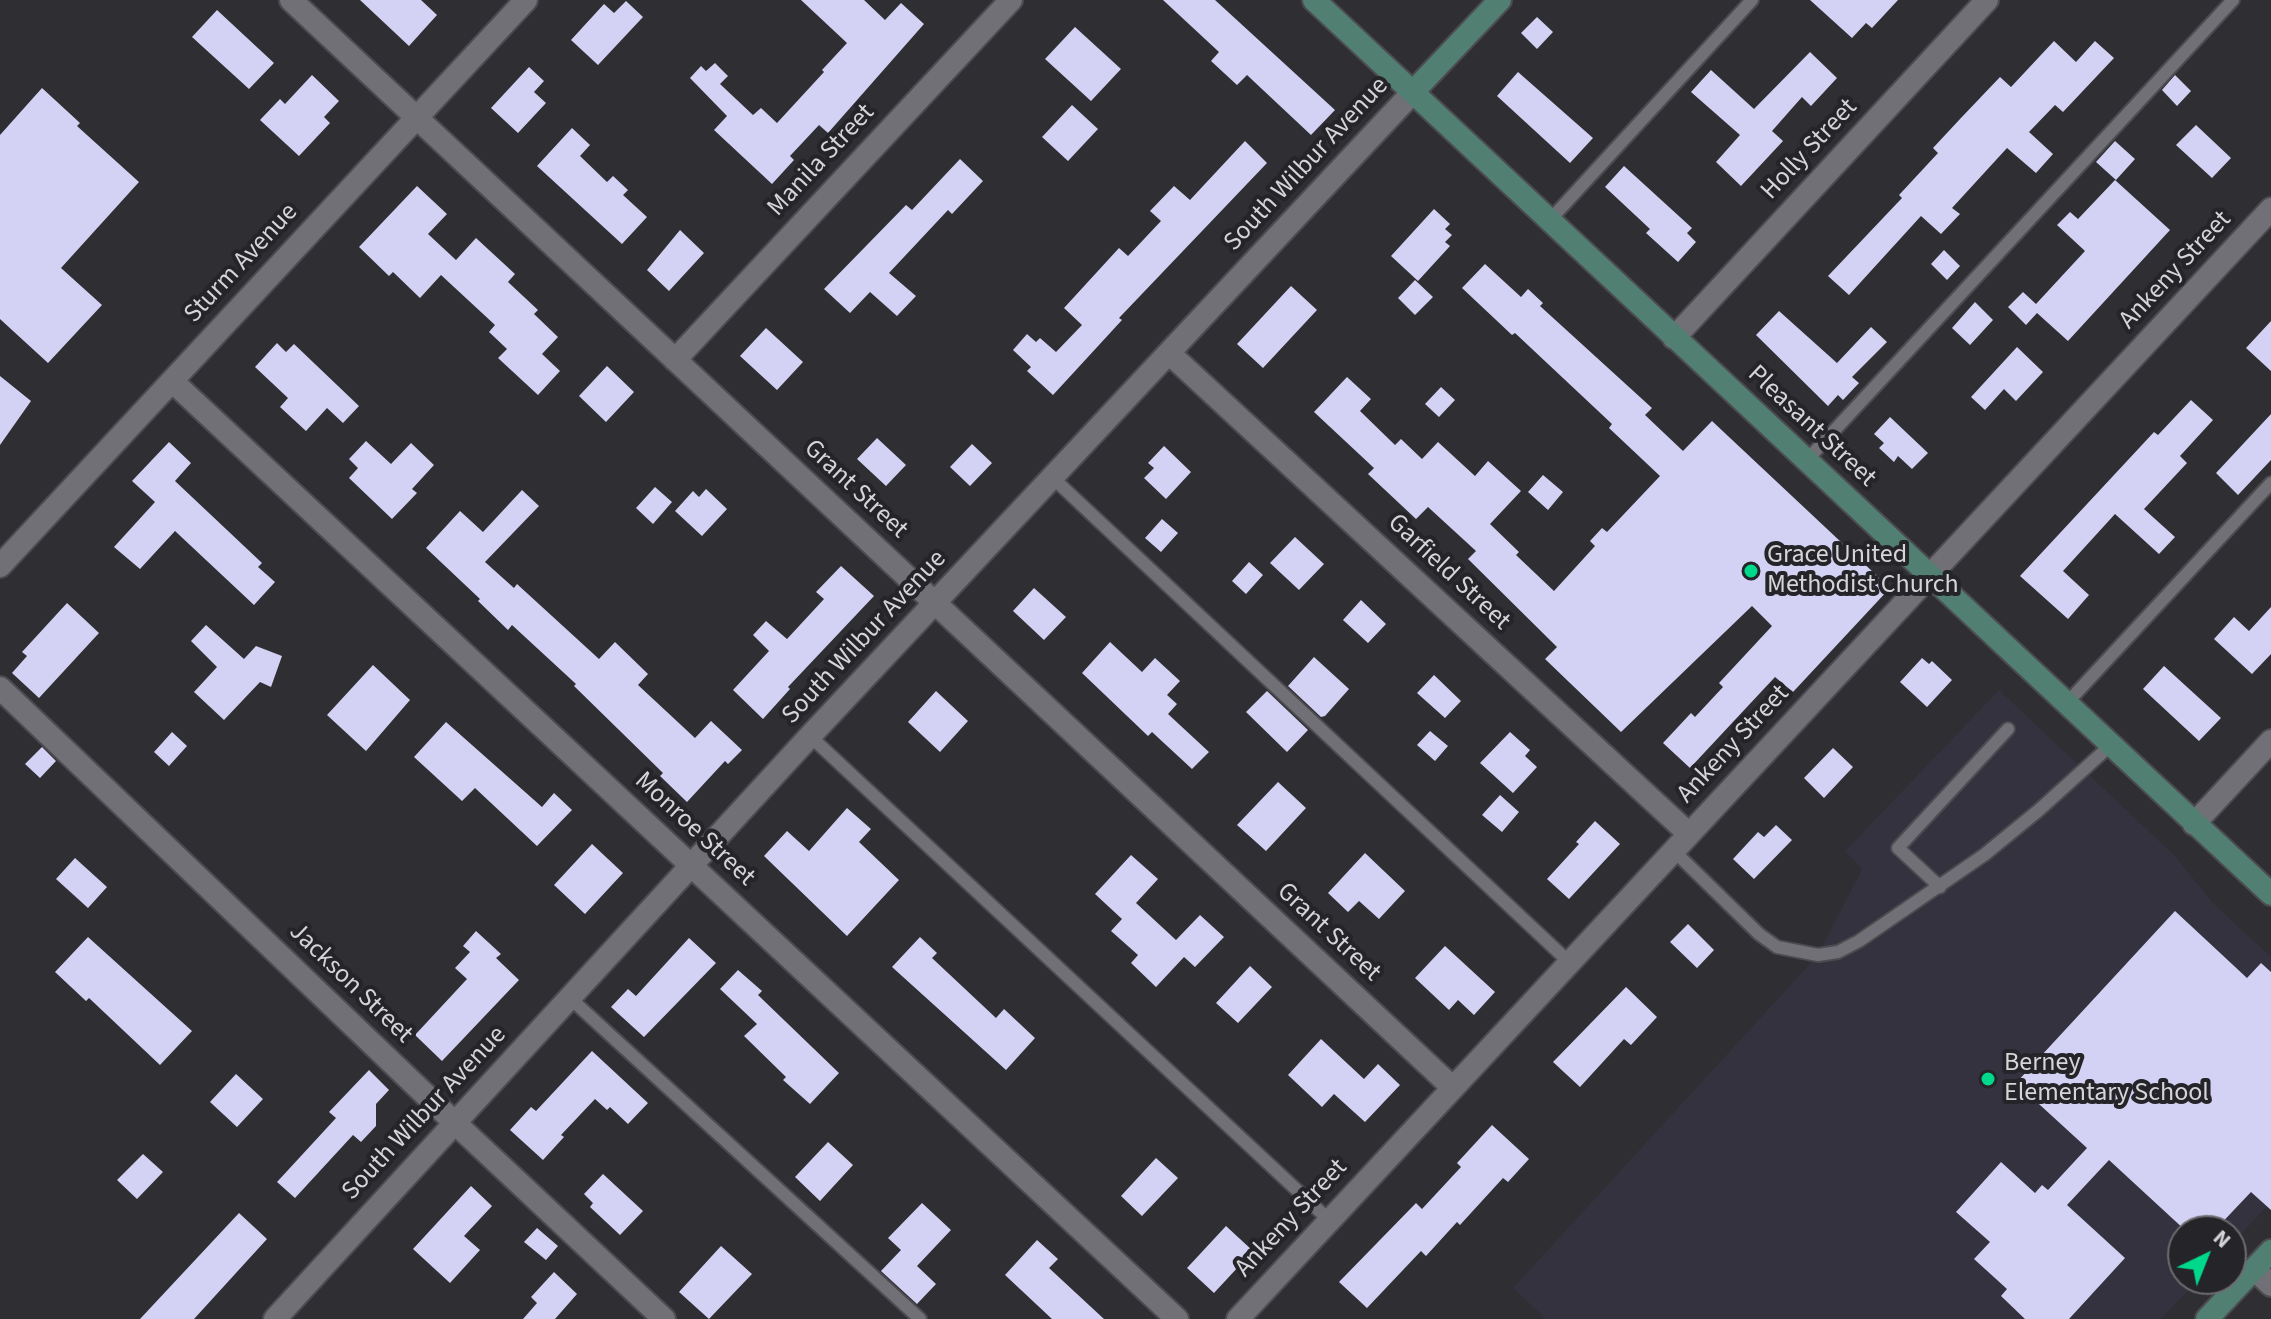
<!DOCTYPE html>
<html>
<head>
<meta charset="utf-8">
<style>
	body { margin:0 }
	#map { position:relative; width:2271px; height:1319px; overflow:hidden; background:#2e2e33; font-family:"Source Sans 3",sans-serif }
	canvas { display:block }
	.north { position:absolute; left:2167px; top:1215px; width:80px; height:80px; box-sizing:border-box; background:#242429; border:2px solid #6b6b6f; border-radius:50%; rotate:43deg; font-size:22px; font-weight:700; line-height:32px; text-align:center; color:#d5d5d9 }
	.north::after { content:''; display:block; margin:auto; width:28px; height:36px; background:#00d98c; clip-path:polygon(50% 0,100% 100%,50% 72%,0 100%) }
</style>
</head>
<body>
<div id="map">
<canvas width="2271" height="1319"></canvas>
<div class="north">N</div>
</div>
<script>
const g = document.querySelector('canvas').getContext('2d');
g.lineJoin = 'round';
function paint(path, color) { g.fillStyle = color; g.fill(path, 'evenodd'); }
const shape = rows => new Path2D(rows.map(r => 'M' + r).join(''));
function strokePath(path, color, width, dash) { g.strokeStyle = color; g.lineWidth = width; g.lineCap = dash ? 'butt' : 'round'; g.setLineDash(dash || []); g.stroke(path); }
function label(font, color, halo, rows, align = 'center') {
  g.font = font + ' "Source Sans 3",sans-serif'; g.lineWidth = 8; g.setLineDash([]); g.textBaseline = 'middle'; g.strokeStyle = halo; g.fillStyle = color; for (const [text, x, y, turn = 0] of rows) {
    g.save(); g.translate(x, y); g.rotate((+turn || 0) * Math.PI / 180); g.textAlign = isNaN(turn) ? turn : align; if (halo) g.strokeText(text, 0, 0); g.fillText(text, 0, 0); g.restore();
  }
}
paint(shape([
	[1999,690,2173,854,2214,904,2271,957,2271,1202,2231,1245,2231,1231,2183,1231,2183,1279,2199,1279,2161,1319,1546,1319,1513,1288,1818,955,1862,869,1845,851]
]), '#33323e');
paint(shape([
	[360,0,421,0,437,15,409,46],
	[801,0,864,0,885,20,901,3,924,24,828,133,819,125,790,156,794,160,772,184,714,130,727,116,690,78,701,66,706,71,715,63,728,76,720,84,753,115,761,108,777,123,824,72,822,70,847,43],
	[1163,0,1215,0,1335,110,1311,135,1247,75,1237,85,1211,61,1219,52],
	[1810,0,1898,0,1872,28,1866,23,1852,38],
	[626,1,643,17,598,65,571,40,604,4,614,13],
	[217,10,274,63,249,89,192,37],
	[1537,17,1553,32,1537,49,1521,33],
	[1075,27,1121,69,1091,101,1045,59],
	[2054,41,2076,62,2095,41,2114,58,2063,112,2055,105,2029,132,2053,154,2036,173,2007,148,1952,208,1960,214,1941,234,1921,216,1849,295,1828,276,1902,198,1899,195,1938,153,1933,148,1960,119,2000,77,2011,87],
	[1810,52,1837,78,1811,106,1802,97,1772,131,1783,141,1741,186,1716,162,1740,135,1691,92,1711,70,1754,109],
	[529,67,544,81,534,92,546,103,518,133,491,108],
	[1518,72,1593,138,1570,163,1497,96],
	[312,75,339,101,324,117,330,123,299,156,260,120,280,99,285,104],
	[2175,75,2191,91,2177,106,2162,90],
	[42,88,80,123,77,126,139,182,61,268,102,305,48,363,0,319,0,135],
	[1072,105,1098,129,1068,161,1042,137],
	[2196,125,2231,158,2212,178,2176,145],
	[572,128,590,145,580,156,607,182,613,176,628,190,623,195,647,217,622,244,537,166],
	[1245,141,1267,163,1119,318,1122,320,1053,395,1027,371,1031,367,1013,350,1027,334,1036,342,1040,338,1056,352,1082,325,1064,308,1119,248,1128,256,1161,221,1150,211,1174,186,1190,200],
	[2115,141,2135,159,2116,180,2096,162],
	[960,159,983,181,952,214,948,210,889,273,916,296,897,316,870,292,850,313,824,289,906,205,912,210],
	[1624,166,1692,228,1687,233,1696,242,1678,262,1646,233,1650,229,1605,187],
	[2115,180,2170,230,2068,341,2037,313,2026,325,2008,307,2023,292,2036,304,2085,251,2057,225,2070,212,2078,219],
	[417,186,447,214,428,234,456,260,476,238,515,274,508,282,538,310,534,314,558,337,542,354,560,371,538,395,498,358,507,349,489,332,495,325,441,275,420,298,393,272,389,276,359,247],
	[1434,209,1450,224,1445,229,1452,235,1445,242,1450,246,1418,281,1391,256],
	[680,230,704,253,669,291,647,270],
	[1944,250,1960,266,1947,280,1931,264],
	[1485,264,1521,297,1528,289,1543,303,1540,306,1652,408,1645,415,1683,451,1712,421,1890,588,1793,692,1775,677,1690,768,1663,743,1691,713,1695,717,1723,687,1719,683,1772,626,1752,606,1621,732,1545,659,1557,647,1468,559,1476,551,1428,507,1416,519,1368,474,1374,468,1314,412,1347,377,1371,399,1360,411,1395,445,1401,439,1422,459,1438,442,1475,476,1488,461,1521,491,1490,524,1519,552,1516,555,1554,591,1595,546,1590,541,1602,528,1607,532,1660,476,1609,428,1612,424,1515,333,1512,335,1462,288],
	[1415,280,1433,297,1415,315,1398,298],
	[1291,286,1317,310,1263,368,1237,344],
	[1975,302,1993,320,1970,345,1952,328],
	[1779,311,1837,363,1871,327,1887,342,1852,377,1859,383,1843,400,1838,395,1828,406,1756,335],
	[2271,321,2271,371,2246,348],
	[766,328,803,362,777,390,740,356],
	[277,343,286,352,294,344,359,406,343,423,327,408,306,431,280,407,288,398,255,367],
	[2017,347,2043,372,2016,401,2004,389,1985,410,1971,397],
	[607,366,634,392,606,422,579,396],
	[0,376,31,401,0,445],
	[1441,387,1455,400,1439,417,1425,404],
	[2191,400,2213,420,2180,456,2187,463,2144,509,2175,537,2159,554,2115,514,2063,571,2089,595,2068,619,2020,576,2154,432,2158,435],
	[2271,414,2271,460,2238,495,2216,473],
	[1890,417,1928,453,1912,469,1898,456,1894,462,1879,448,1884,443,1874,434],
	[877,438,906,465,886,486,857,459],
	[366,441,391,464,411,443,434,465,412,489,417,493,392,519,349,478,358,468,349,459],
	[169,442,191,463,175,481,262,563,258,567,275,582,254,605,175,531,140,569,114,547,155,502,132,481],
	[972,444,992,463,970,486,950,467],
	[1164,446,1191,472,1166,499,1144,478,1154,468,1148,463],
	[1543,475,1563,492,1548,510,1528,492],
	[655,487,672,502,653,524,636,508],
	[706,489,727,509,702,536,675,511,693,491,699,497],
	[522,490,539,506,485,562,514,588,517,584,599,659,615,642,648,674,638,685,695,738,711,721,742,750,728,764,725,761,687,802,660,776,663,773,574,686,576,684,512,625,508,630,478,601,480,599,426,548,460,511,483,532],
	[1162,519,1178,533,1161,552,1145,538],
	[1295,537,1324,564,1299,590,1270,563],
	[1249,562,1263,575,1246,594,1232,581],
	[841,566,874,596,788,687,790,689,763,719,733,690,769,651,753,635,766,621,787,639,824,599,816,592],
	[1034,588,1066,617,1044,640,1013,611],
	[1361,600,1386,624,1368,643,1343,620],
	[67,603,99,633,39,698,12,673,27,656,22,652],
	[2271,607,2271,654,2252,674,2214,639,2234,617,2249,631],
	[206,625,244,659,256,646,282,656,271,687,260,682,224,720,194,692,217,667,191,641],
	[1110,642,1142,672,1155,658,1180,681,1167,695,1177,704,1168,714,1209,752,1192,769,1152,732,1148,736,1082,673],
	[1314,657,1349,689,1325,716,1321,717,1288,686],
	[1922,658,1929,664,1932,661,1952,680,1927,707,1900,682],
	[373,665,410,700,366,751,327,715],
	[2164,666,2221,718,2199,741,2143,689],
	[1434,675,1461,701,1445,718,1417,693],
	[936,691,968,721,940,752,908,722],
	[1267,691,1308,730,1287,752,1246,712],
	[446,722,542,807,554,793,572,810,537,846,475,788,462,801,414,757],
	[1430,731,1448,746,1435,761,1417,745],
	[172,732,187,746,169,766,154,752],
	[1510,732,1530,750,1525,756,1537,767,1513,793,1480,763],
	[42,747,56,761,40,778,25,764],
	[1833,748,1853,767,1824,798,1804,778],
	[1278,782,1306,808,1266,851,1237,825],
	[1500,795,1519,812,1502,832,1482,815],
	[847,808,871,829,859,842,899,880,847,936,764,856,787,831,809,851],
	[1595,821,1620,844,1569,899,1547,879,1579,844,1576,842],
	[1776,825,1792,840,1754,879,1733,859,1758,832,1764,837],
	[592,844,623,873,585,914,554,885],
	[1365,853,1405,891,1379,919,1359,901,1348,912,1328,893],
	[1131,855,1158,879,1136,903,1176,940,1200,915,1224,937,1195,967,1184,957,1156,987,1131,963,1138,955,1111,931,1122,919,1095,894],
	[75,858,107,887,88,908,56,879],
	[2175,911,2247,978,2261,963,2271,972,2271,1210,2251,1192,2214,1231,2186,1231,2109,1160,2067,1205,2125,1258,2069,1319,2025,1319,2001,1296,2007,1289,1974,1259,1990,1242,1956,1212,2001,1162,2035,1193,2042,1185,2048,1190,2087,1148,2016,1083],
	[1688,924,1714,950,1697,968,1670,942],
	[476,931,501,954,496,958,519,980,442,1061,415,1035,467,979,455,968,470,952,463,946],
	[88,937,192,1031,160,1065,89,998,86,1001,55,972],
	[920,937,937,953,932,958,996,1018,1004,1009,1035,1038,1006,1070,892,967],
	[689,938,716,963,644,1037,611,1007,628,989,636,996],
	[1445,946,1495,992,1474,1015,1458,1000,1449,1010,1415,978],
	[1250,966,1272,987,1238,1023,1216,1003],
	[738,970,762,991,758,995,839,1073,810,1104,783,1080,786,1077,744,1036,757,1024,720,989],
	[1626,987,1657,1017,1631,1045,1624,1039,1580,1087,1553,1062],
	[1321,1039,1364,1079,1378,1064,1400,1085,1365,1122,1334,1094,1322,1107,1288,1075],
	[592,1051,648,1103,628,1124,610,1107,607,1110,595,1099,561,1135,564,1137,543,1160,510,1130,531,1107,536,1111],
	[369,1070,389,1090,376,1104,376,1126,361,1142,353,1135,295,1198,277,1182,336,1118,329,1112],
	[236,1074,263,1099,237,1127,210,1102],
	[1492,1125,1529,1159,1508,1182,1503,1178,1460,1225,1457,1222,1426,1256,1421,1251,1367,1308,1339,1282,1416,1203,1422,1209,1461,1167,1457,1163],
	[828,1142,853,1165,820,1201,795,1177],
	[143,1154,163,1172,137,1199,117,1180],
	[1156,1158,1178,1178,1142,1216,1121,1196],
	[603,1174,643,1211,620,1235,590,1207,593,1203,584,1194],
	[471,1186,492,1206,464,1236,480,1250,450,1283,413,1249],
	[922,1203,951,1230,917,1266,936,1284,917,1304,881,1271,901,1250,888,1238],
	[239,1213,267,1239,194,1319,140,1319],
	[1226,1226,1253,1251,1214,1293,1187,1268],
	[537,1228,558,1246,546,1260,524,1242],
	[1037,1240,1058,1259,1049,1268,1104,1319,1052,1319,1005,1275],
	[721,1246,752,1274,709,1319,679,1292],
	[554,1272,577,1294,555,1319,523,1319,537,1303,531,1297]
]), '#d3d2f4');
const service = shape([
	[1550,220,1752,0],
	[1807,460,2233,0],
	[1054,479,1569,962],
	[2067,703,2271,483],
	[810,736,1329,1220],
	[1674,851,1759,934,1777,947,1818,955,1838,952,1859,941,1984,855,2039,810,2112,744],
	[1940,887,1898,848,2008,729],
	[571,999,920,1319]
]);
const minor = shape([
	[291,0,1452,1087],
	[1674,338,1987,0],
	[1169,353,1689,834],
	[675,360,1011,0],
	[172,381,1177,1319],
	[0,566,526,0],
	[0,688,455,1123,664,1319],
	[2194,824,2271,741],
	[2254,1269,2271,1285],
	[275,1319,810,736,1413,92],
	[1238,1319,2271,209]
]);
const secondary = shape([
	[1314,0,2271,894],
	[1413,92,1500,0],
	[2207,1319,2271,1251]
]);
strokePath(service, '#4b4b50', 16);
strokePath(minor, '#4b4b50', 26);
strokePath(secondary, '#4b4b50', 26);
strokePath(service, '#707076', 12);
strokePath(minor, '#707076', 22);
strokePath(secondary, '#518072', 22);
for (const [x, y, r, color] of [
	[1751,571,8,"#00d98c"],
	[1988,1079,8,"#00d98c"]
]) { const dot = new Path2D(); dot.arc(x, y, r, 0, 2 * Math.PI); g.fillStyle = color; g.fill(dot); strokePath(dot, '#242429', 3); }
label('26px', '#d5d5d9', '#242429', [
	["Holly Street",1810,150,-47],
	["Manila Street",822,161,-47],
	["South Wilbur Avenue",1307,165,-47],
	["Sturm Avenue",242,264,-47],
	["Ankeny Street",2176,271,-47],
	["Pleasant Street",1811,427,43],
	["Grant Street",855,490,43],
	["Garfield Street",1448,573,43],
	["South Wilbur Avenue",865,638,-47],
	["Ankeny Street",1734,745,-47],
	["Monroe Street",694,830,43],
	["Grant Street",1328,933,43],
	["Jackson Street",350,984,44],
	["South Wilbur Avenue",425,1114,-47],
	["Ankeny Street",1292,1219,-47]
]);
label('26px', '#d5d5d9', '#242429', [
	["Grace United",1767,556],
	["Methodist Church",1767,586],
	["Berney",2004,1064],
	["Elementary School",2004,1094]
], 'left');
</script>
</body>
</html>
